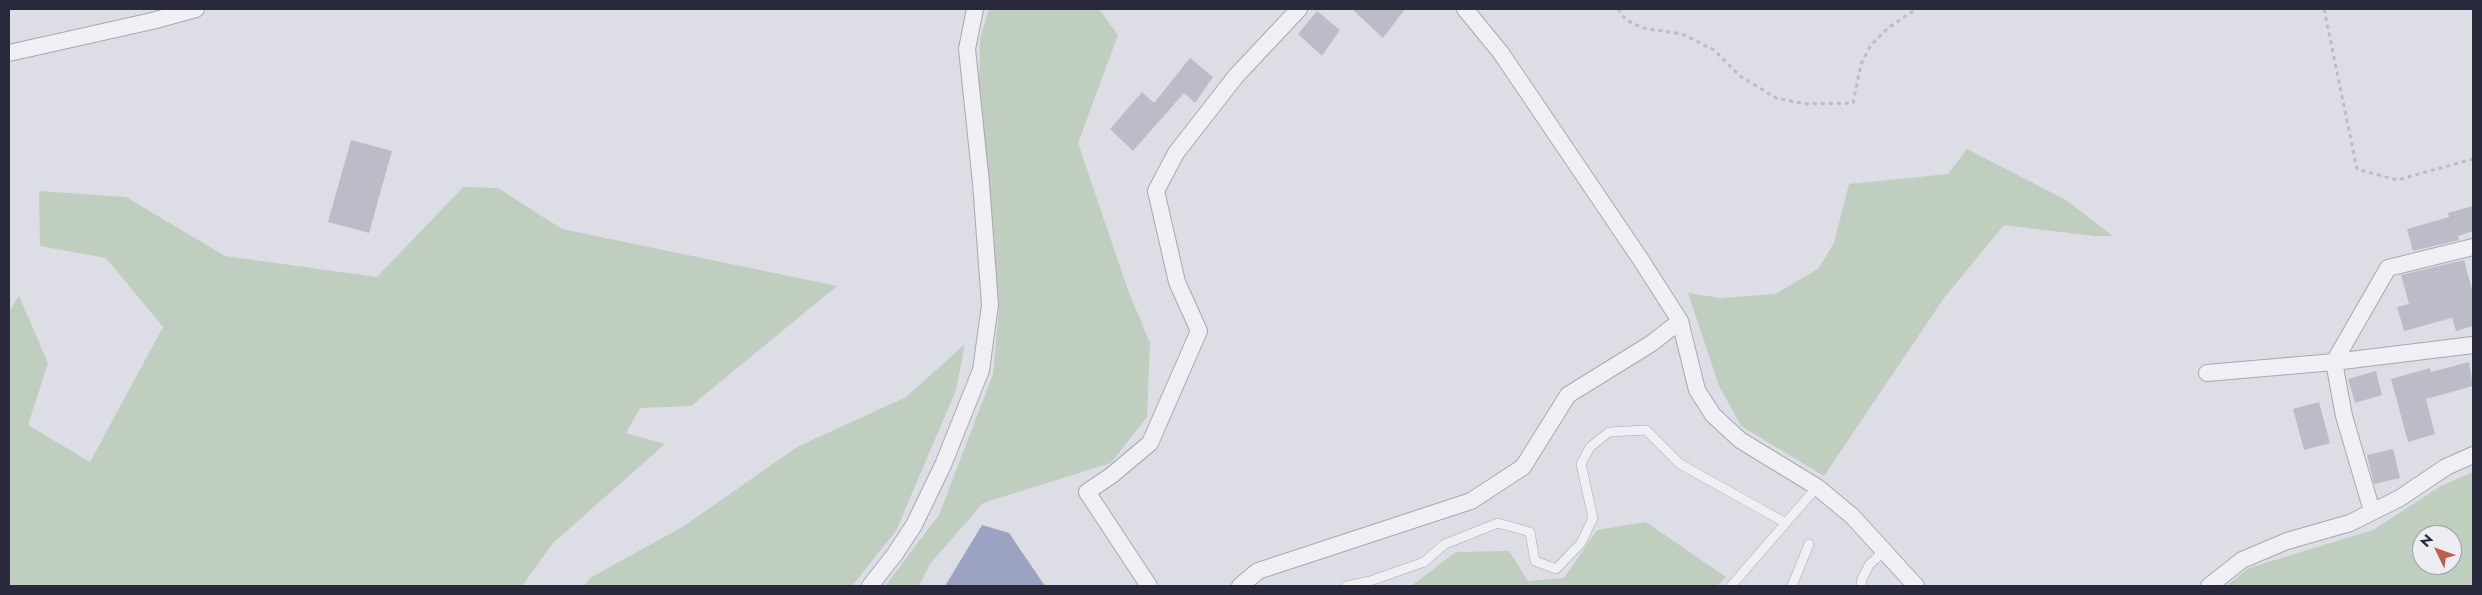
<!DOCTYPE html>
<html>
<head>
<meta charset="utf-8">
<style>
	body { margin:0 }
	#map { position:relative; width:2482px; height:595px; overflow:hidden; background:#dddee5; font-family:Jost,sans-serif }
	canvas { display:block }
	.frame { position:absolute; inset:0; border:10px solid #28293a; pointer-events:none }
	.north { position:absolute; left:2412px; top:525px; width:50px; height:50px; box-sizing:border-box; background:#ecedf3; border:1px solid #9e9fa9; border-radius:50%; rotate:312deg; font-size:14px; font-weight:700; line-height:20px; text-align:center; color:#28293a }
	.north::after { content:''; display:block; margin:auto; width:18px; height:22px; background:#c05d4c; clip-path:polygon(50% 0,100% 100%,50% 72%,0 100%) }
</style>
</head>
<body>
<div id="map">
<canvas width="2482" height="595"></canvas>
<div class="frame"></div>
<div class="north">N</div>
</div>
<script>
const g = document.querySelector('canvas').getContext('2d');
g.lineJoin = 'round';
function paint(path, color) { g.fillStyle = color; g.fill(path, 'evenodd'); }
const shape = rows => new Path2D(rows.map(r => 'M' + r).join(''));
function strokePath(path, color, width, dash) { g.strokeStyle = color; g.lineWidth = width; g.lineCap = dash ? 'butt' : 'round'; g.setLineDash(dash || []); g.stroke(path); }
paint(shape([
	[989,9,1099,9,1118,35,1078,143,1128,290,1150,343,1147,417,1111,463,983,503,930,564,919,586,885,586,939,515,993,374,999,308,979,84,980,39],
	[1967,149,2066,200,2113,236,2094,236,2004,225,1944,298,1824,476,1741,426,1719,386,1688,293,1721,298,1775,294,1818,269,1834,243,1849,184,1948,174],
	[463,187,498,188,562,229,837,286,691,406,640,408,626,433,665,444,553,543,522,586,9,586,9,312,19,296,48,363,28,425,90,462,163,327,106,258,40,246,39,191,126,197,225,256,377,277],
	[965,344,956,390,896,531,852,586,584,586,590,578,684,526,797,447,906,397],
	[2473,472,2473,586,2226,586,2249,568,2373,530,2441,486],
	[2422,535,2452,535,2452,565,2422,565],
	[1646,522,1726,577,1717,586,1411,586,1456,552,1509,551,1528,581,1564,578,1597,530]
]), '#bfcebf');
paint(shape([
	[982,525,1009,533,1045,586,945,586]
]), '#9ba2c2');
paint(shape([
	[1352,9,1405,9,1383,38],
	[1317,11,1340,30,1322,56,1298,34],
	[1190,58,1213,77,1195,103,1184,93,1133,151,1110,129,1142,92,1154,103],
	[351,140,392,151,369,233,328,222],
	[2473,206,2473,231,2458,236,2459,240,2413,251,2407,229,2449,217,2448,213],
	[2464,260,2473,293,2473,326,2456,331,2452,318,2404,331,2397,307,2409,304,2401,275],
	[2469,362,2473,386,2426,399,2435,434,2408,442,2391,379,2430,368,2431,372],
	[2376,371,2382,395,2355,403,2348,379],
	[2319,402,2330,443,2304,450,2293,409],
	[2393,449,2400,478,2374,484,2367,455]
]), '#bbbcc7');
const lane = shape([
	[1346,586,1370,581,1424,562,1445,544,1498,523,1530,532,1535,561,1556,569,1581,543,1593,518,1581,464,1590,447,1609,432,1646,430,1680,464,1786,523],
	[1731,586,1817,487],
	[1792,586,1809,544],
	[1862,586,1861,581,1869,565,1883,552]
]);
const street = shape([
	[1465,9,1501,53,1641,260,1680,321,1697,390,1713,415,1740,440,1817,487,1852,516,1916,586],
	[9,53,152,21,196,9],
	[2207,373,2334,362,2473,345],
	[2372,511,2344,416,2334,362,2388,268,2473,247],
	[870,586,895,554,914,525,943,465,981,370,990,305,981,183,967,49,975,9],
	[1149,586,1087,492,1112,475,1150,443,1199,331,1177,282,1156,191,1176,153,1236,76,1299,9],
	[1240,586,1258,571,1471,501,1523,467,1568,395,1652,343,1680,321],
	[2209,586,2242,560,2287,541,2350,523,2400,498,2446,467,2473,455]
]);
strokePath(lane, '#a7a8b2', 10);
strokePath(street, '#a7a8b2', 18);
strokePath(shape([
	[1618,9,1626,20,1643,28,1682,34,1714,50,1740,76,1776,98,1806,104,1853,103,1861,64,1871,45,1888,28,1916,9],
	[2324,9,2357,169,2397,180,2473,159]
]), '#bbbcc4', 3, [4, 4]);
strokePath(lane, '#efeff4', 9);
strokePath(street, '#efeff4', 16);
</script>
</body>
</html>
